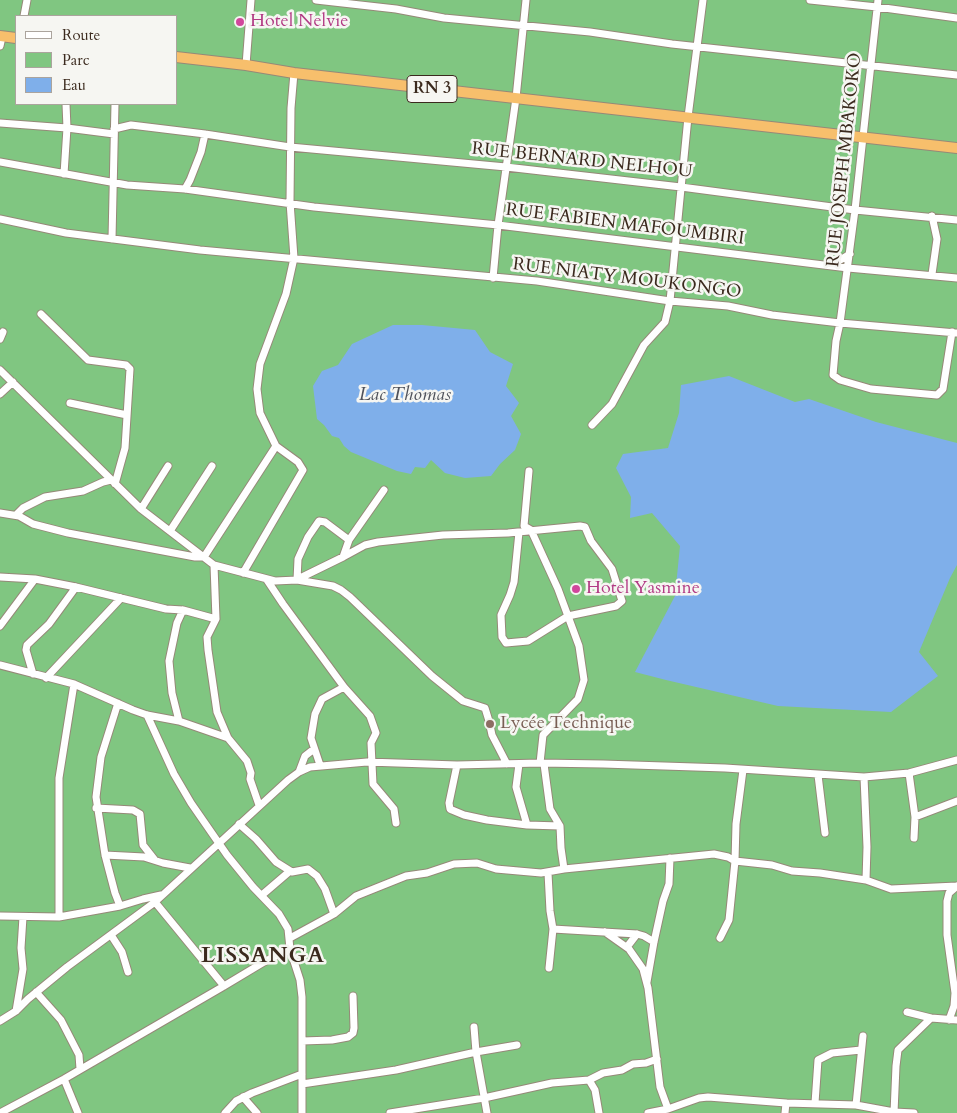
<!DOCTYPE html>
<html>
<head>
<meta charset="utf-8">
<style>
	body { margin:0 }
	#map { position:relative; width:957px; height:1113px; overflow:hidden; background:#efe8d2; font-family:Cardo,serif }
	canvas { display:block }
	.legend { position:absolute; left:15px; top:15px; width:162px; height:90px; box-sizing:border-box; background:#f6f6f2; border:1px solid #aba49d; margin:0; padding:6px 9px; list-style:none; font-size:15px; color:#3b2a1e }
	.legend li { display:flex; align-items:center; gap:10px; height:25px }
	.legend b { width:25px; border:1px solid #aba49d }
</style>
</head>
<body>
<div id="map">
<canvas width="957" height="1113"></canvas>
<ul class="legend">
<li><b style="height:6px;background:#fff"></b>Route</li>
<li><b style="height:14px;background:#80c681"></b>Parc</li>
<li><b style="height:14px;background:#7fafea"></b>Eau</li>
</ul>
</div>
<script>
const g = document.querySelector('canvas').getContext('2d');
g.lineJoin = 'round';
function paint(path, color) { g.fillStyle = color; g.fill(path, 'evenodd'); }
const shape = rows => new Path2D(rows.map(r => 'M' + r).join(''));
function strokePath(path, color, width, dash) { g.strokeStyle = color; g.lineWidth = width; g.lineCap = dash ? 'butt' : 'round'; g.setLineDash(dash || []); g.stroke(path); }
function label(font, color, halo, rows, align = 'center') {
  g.font = font + ' Cardo,serif'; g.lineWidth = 5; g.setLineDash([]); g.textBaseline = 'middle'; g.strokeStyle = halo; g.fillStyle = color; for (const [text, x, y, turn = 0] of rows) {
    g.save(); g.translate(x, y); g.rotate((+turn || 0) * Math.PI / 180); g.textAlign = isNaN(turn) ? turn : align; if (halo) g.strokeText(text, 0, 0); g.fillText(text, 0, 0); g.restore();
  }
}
paint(shape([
	[0,0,957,0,957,1113,0,1113],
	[16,16,176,16,176,104,16,104]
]), '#80c681');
paint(shape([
	[393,325,422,325,475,330,490,352,513,364,506,386,519,403,511,416,521,434,515,450,500,464,491,476,465,478,445,473,431,460,425,468,415,467,411,474,397,471,351,452,344,446,339,438,332,436,324,425,317,419,313,386,322,371,338,365,352,344],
	[729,376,795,402,809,399,876,422,957,443,957,565,950,578,919,652,938,676,891,712,778,706,666,680,635,672,675,596,680,546,652,513,630,518,631,497,616,468,623,454,668,448,679,413,681,385]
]), '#7fafea');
const minor = shape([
	[316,0,396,9,444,18,590,32,672,44,957,75],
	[810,0,877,7,957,18],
	[878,0,855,210,840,323,836,341,833,375,840,380,871,389,937,395,943,389,952,332],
	[24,16,27,0],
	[0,46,2,37],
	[246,65,251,0],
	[0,123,67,128,114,134],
	[114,129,131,125,205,134,290,147,506,167,681,187,855,210,957,220],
	[0,162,127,185,185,189,314,207,498,225,848,268,957,278],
	[64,174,67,128,66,104],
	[185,189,190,180,201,152,205,134],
	[932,216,937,239,932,274],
	[0,219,66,233,200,250,537,281,670,301,728,306,772,315,840,323,957,333],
	[112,239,115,104],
	[832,265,850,254],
	[493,278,498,225,516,98,526,0],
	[41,314,88,360,126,365,130,369,125,448,115,484],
	[0,339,3,332],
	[0,370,141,509,214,565,216,619,207,637,208,650,217,712,228,738,247,761,251,773,250,779,259,805],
	[0,394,13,382],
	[70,403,127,415],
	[592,425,612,404,644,345,665,322,670,301,688,117,703,0],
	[529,471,524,526,531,530,558,589,579,646,584,680,578,699,543,735,540,763],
	[141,509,168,466],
	[0,513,19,516,33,524,68,533,195,557,204,557,276,446],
	[19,516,17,514,23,508,45,497,83,491,103,482,111,480],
	[170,531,212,466],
	[343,557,365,545,378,542,443,535,508,533,580,526,585,527,591,541,612,569,622,601,616,606,568,616,528,641,506,643,502,637,501,615,510,595,514,582,519,532],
	[214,565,275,581,297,580,298,559,308,537,319,521,325,522,349,540],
	[243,573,303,470,298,462,276,446,260,413,257,389,260,364,286,294,294,258,290,202,291,108,294,73],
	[0,577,35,579],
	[298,579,343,557,349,540,384,490],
	[267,580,283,604,344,687,370,716,376,733,371,743,373,784,394,809,396,823],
	[297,580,333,586,341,590,350,597,432,676,463,701,485,708,489,721,492,735,507,764],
	[0,626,35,579,76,587,166,609,183,610,216,619],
	[0,665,74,684,133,710,147,715,179,721,228,738],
	[33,674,26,650,27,645,49,624,76,587],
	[46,678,121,598],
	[118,703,101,757,96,797,105,855,115,893,120,906],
	[147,715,174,774,191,803,227,855,253,887,279,914,288,929,290,949,300,980,302,997,302,1113],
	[179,721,172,693,169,661,177,623,183,610],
	[519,764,516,787,527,825],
	[544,764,550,809,560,826,561,848,564,869,714,854,728,857,735,861,772,865,792,871,820,873,866,880,891,889,957,886],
	[320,765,311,738,315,714,322,699,344,687],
	[457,765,449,803,450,809,452,810,464,815,487,820,527,825,560,826],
	[299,772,305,756,314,749],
	[909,773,915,817,914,838],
	[818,775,825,833],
	[864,777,867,847,866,880],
	[96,808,133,810,140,814,143,845,154,859],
	[915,817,957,801],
	[239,824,256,839,276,862,292,872,308,869,317,876,325,889,334,914],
	[105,855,144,857,163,863,190,868],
	[548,873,550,911,553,929,549,968],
	[262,895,290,871],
	[155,902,224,986],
	[0,916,59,917,120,906,143,899,161,895],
	[59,917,59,778,74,684],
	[553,929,637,934,644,936,654,942],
	[605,932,629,949,643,969,648,988,660,1087,668,1109],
	[111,935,122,952,128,972],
	[290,938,334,914,356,896,406,876,427,873,454,864,477,863,496,869,541,873,564,869],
	[720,938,729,920,735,861,736,824,743,770],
	[627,947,637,934],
	[647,982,654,942,663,901,669,884,670,858],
	[36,992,61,1020,79,1055,80,1069],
	[16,1011,23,969,21,948,23,917],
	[907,1012,931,1018],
	[949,1020,954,1006,955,993,947,935,947,901,949,893,957,886],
	[0,1021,16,1011,28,999,67,967,155,902,288,780,299,772,310,767,367,762,457,765,540,763,603,764,725,768,864,777,909,773,957,760],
	[474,1027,476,1052,487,1113],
	[302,1041,332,1040,348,1037,353,1033,354,1028,353,996],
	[64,1079,78,1113],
	[589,1080,595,1090,599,1113],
	[302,1084,396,1070,476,1052,517,1045],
	[243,1097,257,1113],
	[815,1103,818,1060,832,1053,861,1050],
	[856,1105,863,1036],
	[0,1113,64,1079,224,986,264,962,290,949],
	[225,1113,236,1101,252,1093,302,1074],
	[390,1113,484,1098,552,1083,589,1080,603,1073,622,1070,633,1064,646,1063,657,1059],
	[648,1113,668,1109,699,1098,708,1097,786,1103,856,1105,894,1112,914,1113],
	[785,1113,786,1103],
	[894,1113,896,1066,898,1050,931,1018,957,1020]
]);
const highway = shape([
	[0,36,16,38],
	[176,57,246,65,294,73,957,148]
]);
strokePath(minor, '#958978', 9);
strokePath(highway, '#958978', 12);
strokePath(minor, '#fff', 7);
strokePath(highway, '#f7bf6c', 10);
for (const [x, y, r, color] of [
	[240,22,5,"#d1479c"],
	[576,589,5,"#d1479c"],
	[490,724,5,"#8d6e63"]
]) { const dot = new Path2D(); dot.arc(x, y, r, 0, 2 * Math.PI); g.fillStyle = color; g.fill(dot); strokePath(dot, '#f6f6f2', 2); }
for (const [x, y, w] of [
	[432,89,50]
]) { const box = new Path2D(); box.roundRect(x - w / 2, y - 13.5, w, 27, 4); g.fillStyle = '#f6f6f2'; g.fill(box); strokePath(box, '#3b2a1e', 1); }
label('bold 16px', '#3b2a1e', null, [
	["RN 3",432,89]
]);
label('18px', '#b23c85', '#f6f6f2', [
	["Hotel Nelvie",250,22],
	["Hotel Yasmine",586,589]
], 'left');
label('18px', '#3b2a1e', '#f6f6f2', [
	["RUE JOSEPH MBAKOKO",845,160,-84],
	["RUE BERNARD NELHOU",582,161,6],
	["RUE FABIEN MAFOUMBIRI",625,225,7],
	["RUE NIATY MOUKONGO",627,279,7]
]);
label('18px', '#785e54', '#f6f6f2', [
	["Lycée Technique",500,724]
], 'left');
label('italic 19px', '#4f525b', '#f6f6f2', [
	["Lac Thomas",405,396]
]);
g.letterSpacing = '1px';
label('bold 22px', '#3b2a1e', '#f6f6f2', [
	["LISSANGA",263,957]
]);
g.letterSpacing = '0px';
</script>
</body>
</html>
